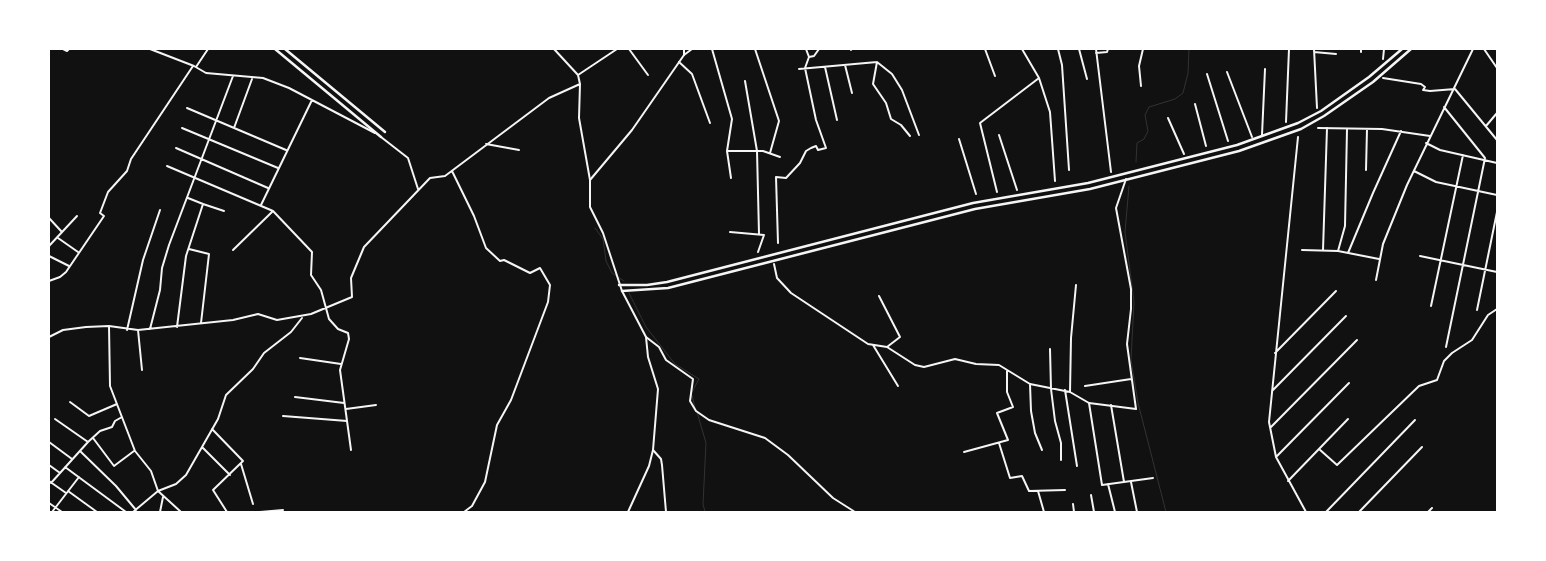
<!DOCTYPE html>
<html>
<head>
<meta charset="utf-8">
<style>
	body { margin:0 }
	#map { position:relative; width:1546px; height:561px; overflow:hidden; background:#111; font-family:"IBM Plex Sans",sans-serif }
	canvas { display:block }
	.frame { position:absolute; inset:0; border:50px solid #fff; pointer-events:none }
</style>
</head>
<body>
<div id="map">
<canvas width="1546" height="561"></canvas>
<div class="frame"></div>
</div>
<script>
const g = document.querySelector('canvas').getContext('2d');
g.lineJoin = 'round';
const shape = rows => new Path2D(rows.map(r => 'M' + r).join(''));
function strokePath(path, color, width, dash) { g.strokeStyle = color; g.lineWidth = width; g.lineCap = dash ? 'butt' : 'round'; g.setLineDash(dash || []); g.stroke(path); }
strokePath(shape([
	[1136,162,1137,143,1144,139,1148,131,1145,115,1149,107,1175,99,1183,93,1188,73,1189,49],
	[1129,186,1125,232,1134,302,1131,360,1138,403,1166,512],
	[595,228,603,239,606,261,612,273,624,281],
	[629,293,646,327,675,364,699,379,692,392],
	[692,395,695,408],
	[697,412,706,443,703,504,705,512]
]), '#333', 1);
strokePath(shape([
	[63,49,67,51,69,49],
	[150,49,194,66,206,73,263,78,289,88,375,133],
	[554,49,578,75,580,84,579,118,590,180],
	[629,49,648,75],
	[712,49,732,119,727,151,731,178],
	[755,49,779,121,770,153],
	[851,49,851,50],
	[985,49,995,76],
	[1022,49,1039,78,1050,112,1055,181],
	[1058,49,1062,65,1069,170],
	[1079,49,1087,79],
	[1096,49,1111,172],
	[1314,49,1317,108],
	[1484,49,1497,68],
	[1314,52,1336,54],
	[1361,52,1361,49],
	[1096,53,1107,52,1108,49],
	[684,55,692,49],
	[809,57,814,56,819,49],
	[1383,59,1384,49],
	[679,62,692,74,710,123],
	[877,62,873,84,886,103,891,119,901,125,910,136],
	[845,65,852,93],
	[196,67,208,49],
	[825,67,837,120],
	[799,69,877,62,892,74,902,90,919,135],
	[1227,72,1252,137],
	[1207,74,1228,141],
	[578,75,617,49],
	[1383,78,1421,84,1425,87,1423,90,1430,91,1455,89,1497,140],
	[745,81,757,151,759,234],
	[1141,86,1139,66,1143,49],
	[1195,104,1206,146],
	[1444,107,1485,158,1446,347],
	[187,108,286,150],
	[1168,118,1184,154],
	[1286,122,1289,49],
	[1486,126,1497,113],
	[182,128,278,168],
	[234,128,252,79],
	[1318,128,1382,129,1430,136],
	[999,135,1017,190],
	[1262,135,1265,69],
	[381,137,408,158,418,189],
	[1298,137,1269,422,1276,457,1306,512],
	[959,139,976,194],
	[1426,143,1440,150,1497,163],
	[486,144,519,150],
	[176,148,268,188],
	[727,151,763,151,780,157],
	[167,166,273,211,312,252,311,275,321,290,329,319,338,329,348,333,349,339,340,370,351,450],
	[1366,170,1367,129],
	[452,171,474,216,486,248,500,261,504,260,530,273,540,268,550,285,548,302,511,400,497,425,485,482,472,506,464,512],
	[1414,171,1436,182,1497,195],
	[997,192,980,123,1039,78],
	[203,204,224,211],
	[261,205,312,100],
	[49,218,61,231],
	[730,232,764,235,758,252],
	[58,238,78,252],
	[778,243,776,177,786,178,800,163,806,151,811,148,816,146,818,150,826,148,816,120,805,68,809,57,806,49],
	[49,246,77,216],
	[189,249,209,254,201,323],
	[233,250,273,211],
	[1302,250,1338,251,1379,259],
	[1323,250,1327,128],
	[1338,251,1345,226,1347,129],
	[1348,253,1373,193,1401,131],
	[49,256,69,266],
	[1420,256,1497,272],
	[774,264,777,278,791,293,868,344,887,347,915,365,924,367,955,359,976,364,999,365,1030,384,1070,392,1089,403,1136,409,1127,344,1131,309,1131,289,1116,208,1126,179],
	[1376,280,1383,244,1407,185,1473,49],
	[49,281,60,277,66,272,104,216,100,213,108,192,127,171,131,159,193,66],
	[879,296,900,337,887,347],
	[1431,306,1463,155],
	[1477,310,1497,212],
	[109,326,110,386,135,451,151,471,158,491,181,512],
	[177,327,186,256,203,204,188,198],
	[150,329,160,290,162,268,169,245,233,76],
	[127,330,143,260,160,210],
	[138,330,142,370],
	[49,337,63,330,86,327,109,326,138,330,233,320,258,314,277,320,311,314,352,297,351,278,364,247,430,178,445,176,549,98,580,84],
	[646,337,659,347,666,360,693,379,690,401,696,411,709,420,765,438,788,455,833,498,855,512],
	[873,345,898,386],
	[1050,349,1051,389,1055,421,1061,443,1061,460],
	[1275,353,1336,291],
	[300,358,341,364],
	[1030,384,1031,411,1035,433,1042,450],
	[1085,386,1131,379],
	[1065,390,1077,466],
	[1272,391,1346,316],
	[1070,392,1071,338,1076,285],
	[295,397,344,403],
	[70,402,89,416,117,404],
	[1089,403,1102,485,1153,478],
	[1111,405,1124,482],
	[346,409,376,405],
	[283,416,347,421],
	[55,419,88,442],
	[1271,427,1357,340],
	[212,429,243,461,213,490,227,512],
	[93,438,114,466,134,451],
	[49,442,72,459],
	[999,443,1010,478,1022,476,1029,491,1065,490],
	[202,447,230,475],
	[1319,449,1337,465,1419,386,1437,380,1444,361,1452,353,1472,340,1488,315,1497,309],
	[653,450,661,459,662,465,666,512],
	[80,451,116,486,136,510],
	[964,452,1008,440,997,413,1013,407,1007,392,1007,371],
	[1277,456,1349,383],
	[241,464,253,504],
	[49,465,60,473],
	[65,467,126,512],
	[49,481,66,493],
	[1288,481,1348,419],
	[1131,482,1137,512],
	[51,483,88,442,100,431,112,427,115,421,122,417],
	[1108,484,1115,512],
	[68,491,97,512],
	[1038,491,1044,512],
	[1091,495,1094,512],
	[49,503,62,512],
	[1073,504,1074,512],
	[52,512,79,477],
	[133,512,158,491,176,484,186,475,218,419,226,395,253,369,264,353,291,332,302,318],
	[160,512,163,497],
	[260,512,283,510],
	[1326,512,1415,420],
	[1359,512,1422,447],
	[1428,512,1432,508]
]), '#f5f5f5', 2);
strokePath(shape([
	[628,512,649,466,653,450,658,389,648,357,646,337,622,291,603,233,590,207,590,180,632,130,684,55,684,49]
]), '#f5f5f5', 2);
strokePath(shape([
	[275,49,381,137],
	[285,49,385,132],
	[619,285,647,285,667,282,973,203,1088,183,1237,145,1298,123,1321,111,1369,77,1402,49],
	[622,291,668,288,975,209,1090,189,1239,151,1301,129,1324,116,1373,82,1411,49]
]), '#f5f5f5', 2.5);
</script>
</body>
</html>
